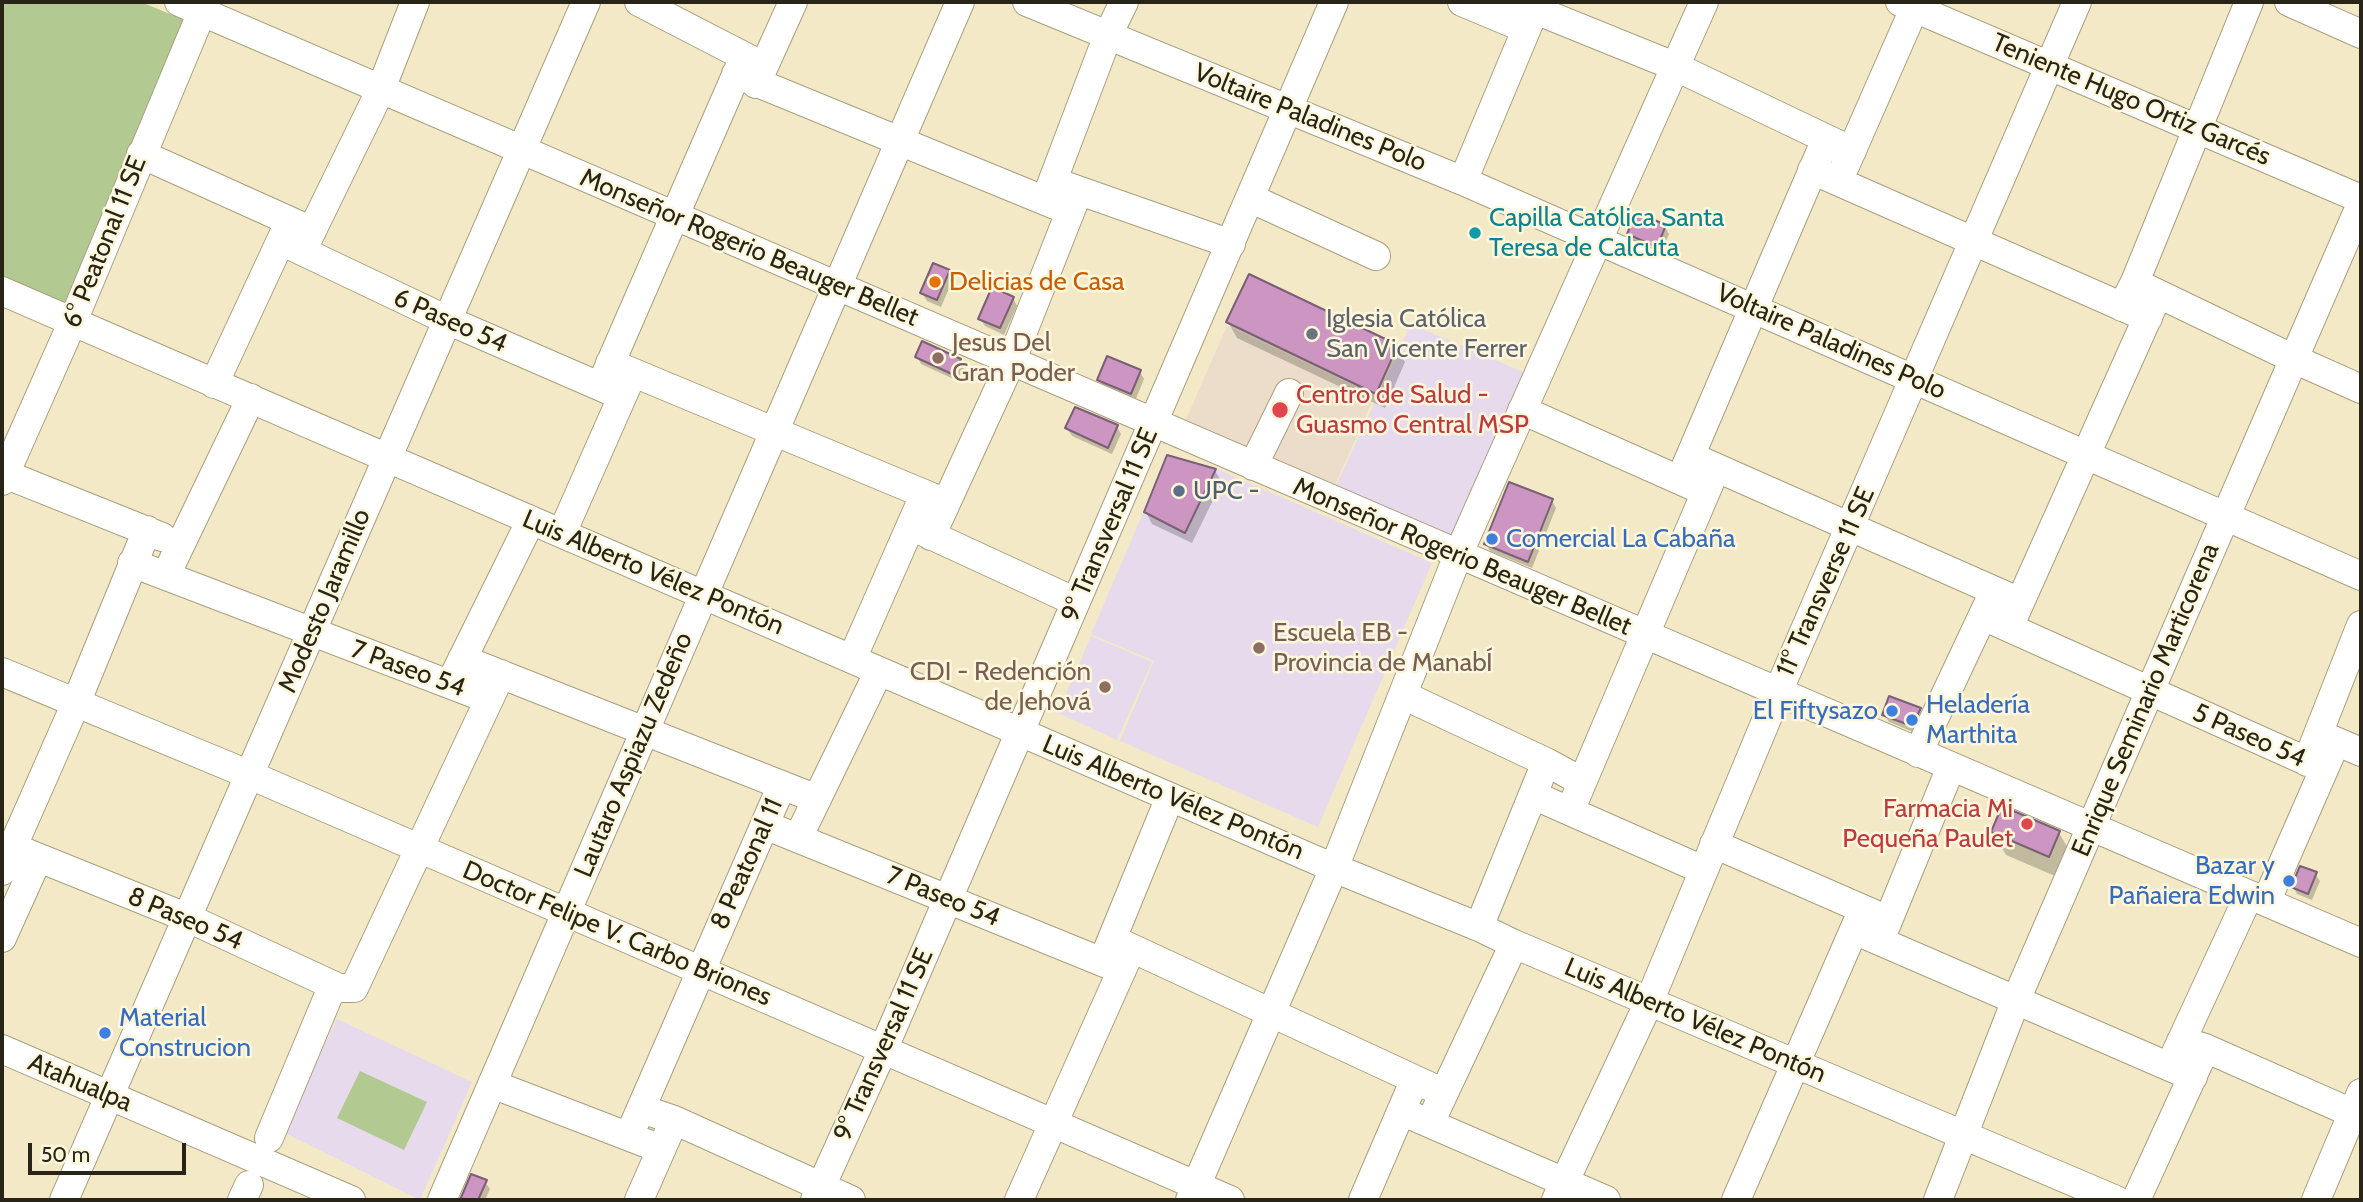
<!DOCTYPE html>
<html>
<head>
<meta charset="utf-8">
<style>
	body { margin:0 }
	#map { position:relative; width:2363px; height:1202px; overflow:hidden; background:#f3e9c7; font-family:Cabin,sans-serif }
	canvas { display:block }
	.frame { position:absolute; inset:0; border:4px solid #282518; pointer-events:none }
	.scale { position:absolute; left:28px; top:1143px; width:158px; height:32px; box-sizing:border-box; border:4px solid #282518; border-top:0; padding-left:9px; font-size:21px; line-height:24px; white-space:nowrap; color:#282518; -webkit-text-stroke:5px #fef7db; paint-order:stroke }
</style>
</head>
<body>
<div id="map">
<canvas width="2363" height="1202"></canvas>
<div class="frame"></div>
<div class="scale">50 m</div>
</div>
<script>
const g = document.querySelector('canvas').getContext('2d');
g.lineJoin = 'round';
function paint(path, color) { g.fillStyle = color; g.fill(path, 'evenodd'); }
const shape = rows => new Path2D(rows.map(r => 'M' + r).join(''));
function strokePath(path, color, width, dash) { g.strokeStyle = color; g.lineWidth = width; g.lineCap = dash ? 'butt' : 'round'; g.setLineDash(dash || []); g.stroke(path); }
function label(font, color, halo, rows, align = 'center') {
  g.font = font + ' Cabin,sans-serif'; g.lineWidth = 5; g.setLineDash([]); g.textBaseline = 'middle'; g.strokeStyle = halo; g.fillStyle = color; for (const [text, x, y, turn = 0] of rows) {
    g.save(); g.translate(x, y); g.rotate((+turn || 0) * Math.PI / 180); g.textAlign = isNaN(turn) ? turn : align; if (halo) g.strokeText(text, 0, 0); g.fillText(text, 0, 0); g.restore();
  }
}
paint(shape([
	[1411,324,1525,373,1452,539,1334,490],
	[1217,469,1432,563,1318,827,1120,741,1154,661,1091,634,1143,513,1186,534],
	[1091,636,1152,662,1117,740,1058,713],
	[337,1019,472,1082,420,1200,283,1132]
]), '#e7daed');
paint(shape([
	[1227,326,1375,395,1333,489,1184,424]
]), '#ebddca');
paint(shape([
	[2,2,141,2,194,24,74,309,2,281],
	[360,1071,427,1102,404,1150,337,1118]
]), '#b2ca92');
paint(shape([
	[1665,227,1669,234,1661,253,1633,241,1629,233],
	[949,272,953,279,941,307,927,301,922,293],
	[1013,298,1017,306,1004,335,985,326,980,319],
	[1228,322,1396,347,1405,362,1385,408,1237,338],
	[917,356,960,360,964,368,958,381,921,364],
	[1140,372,1144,379,1135,401,1103,387,1099,380],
	[1117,427,1121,434,1112,454,1072,436,1067,428],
	[1215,471,1222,482,1192,543,1152,524,1146,512],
	[1552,501,1556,508,1532,568,1490,551,1486,544],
	[1919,710,1924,717,1916,733,1889,722,1884,714],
	[1993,832,2059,833,2072,855,2062,879,2006,855],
	[2315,874,2320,881,2312,900,2297,894,2293,887],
	[472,1176,485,1182,490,1189,485,1200,461,1200]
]), '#0003');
const building = shape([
	[1636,212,1666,225,1657,247,1627,234,1636,212],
	[933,263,950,270,937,300,920,293,933,263],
	[1249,274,1398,345,1376,394,1226,322,1249,274],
	[992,287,1014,297,1000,328,978,319,992,287],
	[922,341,961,359,954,375,915,357,922,341],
	[1107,356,1141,370,1131,394,1097,380,1107,356],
	[1075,407,1118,425,1108,448,1065,428,1075,407],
	[1167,455,1216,469,1185,533,1144,512,1167,455],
	[1509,482,1553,499,1528,562,1484,544,1509,482],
	[1889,696,1921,708,1912,726,1882,715,1889,696],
	[2002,806,2060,831,2049,857,1991,832,2002,806],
	[2300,866,2317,872,2308,894,2291,887,2300,866],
	[471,1174,487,1180,478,1200,460,1200,471,1174]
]);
paint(building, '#cd95c2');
strokePath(building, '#7a6075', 2);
const minor = shape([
	[179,2,2361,943],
	[639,2,761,65],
	[1027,2,1463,181,2361,576],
	[1462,2,1524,28],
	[1900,2,2361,199],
	[2289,2,2361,34],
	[1507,21,1516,2,1674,66,1852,151],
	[736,74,1070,211],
	[756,84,793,2],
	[141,154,312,231],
	[1845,166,1917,2],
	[1812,170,2148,318],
	[1463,181,1534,11],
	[1063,185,1231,244],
	[1250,198,1376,256],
	[1045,201,1108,35,1124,2],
	[281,241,447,320,622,396],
	[302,251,381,89,415,2],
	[2142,286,2294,359,2361,389],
	[2,291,1334,868,1479,927,1514,944,2116,1200],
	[2122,307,2135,282,2249,2],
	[610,363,946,503],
	[604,378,743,59],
	[214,384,288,225],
	[1522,410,1695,487],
	[1699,460,2020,602],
	[1253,466,1289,393],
	[2,473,162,537],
	[1680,480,1826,139],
	[2,481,73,321,206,2],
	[911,526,1076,602],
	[562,533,630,379],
	[931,536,1011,362,1078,192],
	[132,563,488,699],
	[166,575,251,398],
	[1983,616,2324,769],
	[2009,627,2158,294],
	[462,659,817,799],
	[852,659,918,509],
	[2,672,250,775,1230,1200],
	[455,674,531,520],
	[1403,695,1546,762,1581,781],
	[2319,734,2361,752],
	[1918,753,1990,600],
	[2307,762,2361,625],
	[1533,795,1703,870],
	[1570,811,1716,468],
	[765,825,1122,970],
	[798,838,879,671],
	[1714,844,1888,920],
	[12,847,188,918,339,988,354,988,501,674],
	[2,871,76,703,147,530],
	[2266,902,2336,742],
	[1479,927,1540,777],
	[1854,930,2193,1077],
	[2,938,38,858],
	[1881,938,1951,767],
	[1112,939,1444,1093],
	[1105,956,1170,797],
	[2181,1041,2205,1048,2361,1117],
	[2,1049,351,1200],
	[2174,1057,2249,895],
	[492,1084,661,1149],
	[642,1109,674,1120,851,1200],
	[1436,1110,1514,944],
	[1401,1111,1606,1200],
	[629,1136,782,785],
	[269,1138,333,985],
	[64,1200,586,2],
	[242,1200,249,1185],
	[442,1200,960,2],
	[639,1200,669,1132],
	[815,1200,883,1050,1334,2],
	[1019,1200,1129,954],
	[1190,1200,1334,868,1458,555,1704,2],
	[1363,1200,1409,1093],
	[1556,1200,1649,1002,1778,692,2077,2],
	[1736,1200,1863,909],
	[1938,1200,2016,1000,2361,204],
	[2136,1200,2200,1060],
	[2316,1200,2361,1093]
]);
strokePath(minor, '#a89f7f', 30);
strokePath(minor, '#fff', 28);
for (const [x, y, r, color] of [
	[1475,233,7,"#0f9aa8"],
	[935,282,7,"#e8710a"],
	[1312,334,7,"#6b7280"],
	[938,358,7,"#8d6e63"],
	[1280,410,9,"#e0444e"],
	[1179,491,7,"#5c6f8a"],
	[1492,539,7,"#3f7fe0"],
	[1259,648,7,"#8d6e63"],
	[1105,687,7,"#8d6e63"],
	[1892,711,7,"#3f7fe0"],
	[1912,720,7,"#3f7fe0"],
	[2027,824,7,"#e0444e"],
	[2289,881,7,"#3f7fe0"],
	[105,1033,7,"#3f7fe0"]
]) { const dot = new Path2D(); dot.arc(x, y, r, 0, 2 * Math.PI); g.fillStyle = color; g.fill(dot); strokePath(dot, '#fef7db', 2.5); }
label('26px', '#282518', '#fef7db', [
	["Teniente Hugo Ortiz Garcés",2131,100,23],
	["Voltaire Paladines Polo",1310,118,22],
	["6° Peatonal 11 SE",105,242,-68],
	["Monseñor Rogerio Beauger Bellet",749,248,23],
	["6 Paseo 54",450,321,24],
	["Voltaire Paladines Polo",1831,342,24],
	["9° Transversal 11 SE",1110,525,-67],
	["Monseñor Rogerio Beauger Bellet",1462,557,23],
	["Luis Alberto Vélez Pontón",653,573,23],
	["11° Transverse 11 SE",1826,582,-66],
	["Modesto Jaramillo",325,601,-67],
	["7 Paseo 54",408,669,20],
	["Enrique Seminario Marticorena",2146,700,-67],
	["5 Paseo 54",2249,736,24],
	["Lautaro Aspiazu Zedeño",634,755,-67],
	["Luis Alberto Vélez Pontón",1173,798,23],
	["8 Peatonal 11",747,864,-66],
	["7 Paseo 54",943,897,22],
	["8 Paseo 54",185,919,23],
	["Doctor Felipe V. Carbo Briones",617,934,23],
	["Luis Alberto Vélez Pontón",1695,1021,23],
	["9° Transversal 11 SE",884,1045,-66],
	["Atahualpa",80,1083,23]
]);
label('26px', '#0d838f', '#fef7db', [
	["Capilla Católica Santa",1489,218],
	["Teresa de Calcuta",1489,248]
], 'left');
label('26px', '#c56008', '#fef7db', [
	["Delicias de Casa",949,282]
], 'left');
label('26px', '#5b616d', '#fef7db', [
	["Iglesia Católica",1326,319],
	["San Vicente Ferrer",1326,349]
], 'left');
label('26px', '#785e54', '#fef7db', [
	["Jesus Del",952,343],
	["Gran Poder",952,373],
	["Escuela EB -",1273,633],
	["Provincia de ManabÍ",1273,663],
	["CDI - Redención",1091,672,"right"],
	["de Jehová",1091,702,"right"]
], 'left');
label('26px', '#be3a42', '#fef7db', [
	["Centro de Salud -",1296,395],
	["Guasmo Central MSP",1296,425],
	["Farmacia Mi",2013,809,"right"],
	["Pequeña Paulet",2013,839,"right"]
], 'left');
label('26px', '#4e5e75', '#fef7db', [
	["UPC -",1193,491]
], 'left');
label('26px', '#366cbe', '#fef7db', [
	["Comercial La Cabaña",1506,539],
	["Heladería",1926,705],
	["Marthita",1926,735],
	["El Fiftysazo",1878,711,"right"],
	["Bazar y",2275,866,"right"],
	["Pañaiera Edwin",2275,896,"right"],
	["Material",119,1018],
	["Construcion",119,1048]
], 'left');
</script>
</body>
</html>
